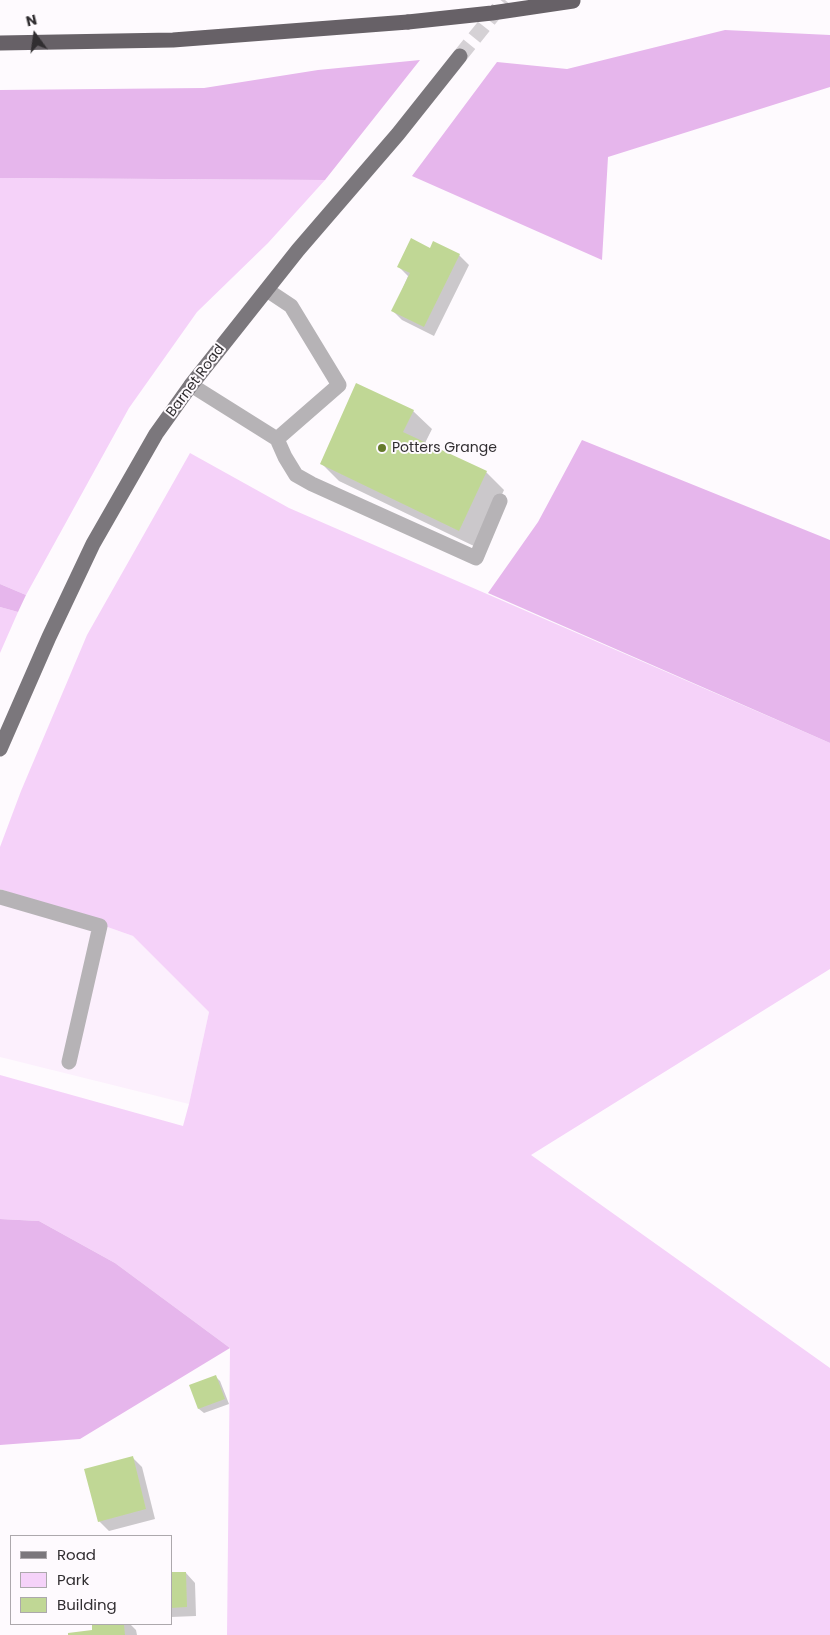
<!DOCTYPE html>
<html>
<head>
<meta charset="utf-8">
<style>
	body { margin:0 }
	#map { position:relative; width:830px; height:1635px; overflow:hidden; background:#fefafe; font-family:Poppins,sans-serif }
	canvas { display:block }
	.legend { position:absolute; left:10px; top:1535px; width:162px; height:90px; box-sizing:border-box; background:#fefafe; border:1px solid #aca8ac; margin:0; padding:6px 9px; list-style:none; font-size:15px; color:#312e31 }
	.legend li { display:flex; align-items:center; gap:10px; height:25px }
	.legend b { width:25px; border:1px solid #aca8ac }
	.north { position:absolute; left:10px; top:10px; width:50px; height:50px; -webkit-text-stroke:4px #fefafe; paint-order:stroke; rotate:346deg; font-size:14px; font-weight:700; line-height:20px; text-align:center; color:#312e31 }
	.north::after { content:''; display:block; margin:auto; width:18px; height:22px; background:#312e31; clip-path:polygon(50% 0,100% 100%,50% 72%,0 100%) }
</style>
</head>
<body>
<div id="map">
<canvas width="830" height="1635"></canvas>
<ul class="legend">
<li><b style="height:6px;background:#7b777c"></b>Road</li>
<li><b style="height:14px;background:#f5d2f9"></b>Park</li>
<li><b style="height:14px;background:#c0d795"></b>Building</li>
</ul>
<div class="north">N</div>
</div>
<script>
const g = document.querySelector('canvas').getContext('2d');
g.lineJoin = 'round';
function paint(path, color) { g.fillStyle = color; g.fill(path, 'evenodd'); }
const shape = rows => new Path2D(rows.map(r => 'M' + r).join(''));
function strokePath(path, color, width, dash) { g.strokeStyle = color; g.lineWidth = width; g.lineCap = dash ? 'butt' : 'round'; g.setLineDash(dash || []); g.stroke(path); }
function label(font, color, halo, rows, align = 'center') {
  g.font = font + ' Poppins,sans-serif'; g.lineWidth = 4; g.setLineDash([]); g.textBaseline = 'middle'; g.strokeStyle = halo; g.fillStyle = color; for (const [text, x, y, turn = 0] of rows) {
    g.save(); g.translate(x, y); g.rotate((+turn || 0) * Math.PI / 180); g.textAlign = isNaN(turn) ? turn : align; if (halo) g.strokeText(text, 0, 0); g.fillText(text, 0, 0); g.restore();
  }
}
paint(shape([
	[0,889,133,936,209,1012,189,1104,0,1057]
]), '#fcf0fd');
paint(shape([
	[0,178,325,180,268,243,197,312,129,408,26,595,0,584],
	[190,453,289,508,830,743,830,969,531,1155,830,1368,830,1635,227,1635,230,1348,115,1263,39,1221,0,1219,0,1075,183,1126,189,1104,209,1012,133,936,0,889,0,847,21,791,87,635],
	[0,607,18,612,0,653]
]), '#f5d2f9');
paint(shape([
	[725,30,830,35,830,87,608,157,602,260,412,176,497,62,567,69],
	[420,60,325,180,0,178,0,90,204,88,318,70],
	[582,440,830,540,830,743,488,593,538,522],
	[0,584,26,595,18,612,0,607],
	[0,1219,39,1221,115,1263,230,1348,80,1439,0,1445]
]), '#e6b6ec');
paint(shape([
	[434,243,459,255,469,265,434,336,402,320,393,311,408,276,399,267,430,249],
	[357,385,413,411,432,429,425,443,486,472,504,490,478,548,339,481,321,463],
	[215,1376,220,1381,229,1404,204,1413,199,1409,191,1386],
	[133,1458,142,1467,155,1519,109,1531,99,1521],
	[171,1573,186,1573,195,1583,196,1616,171,1617],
	[93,1624,130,1624,136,1630,137,1635,69,1635,94,1631]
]), '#0003');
paint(shape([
	[411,238,430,248,433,241,460,254,424,327,391,311,410,273,397,267],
	[356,383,414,410,403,432,487,471,459,531,320,464],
	[216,1375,225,1399,198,1409,189,1385],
	[133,1456,146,1509,98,1522,84,1469],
	[171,1572,186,1572,187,1607,171,1608],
	[92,1624,124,1624,125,1635,68,1635,68,1633,92,1630]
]), '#c0d795');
strokePath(shape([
	[460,56,505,0]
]), '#d5d1d5', 15, [15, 8]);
strokePath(shape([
	[191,385,277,439,339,385,291,306,267,290],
	[277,439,285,457,296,475,312,484,476,558,500,501],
	[0,897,100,926,69,1062]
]), '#b6b3b6', 15);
strokePath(shape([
	[0,749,49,637,93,544,156,434,191,385,298,250,398,134,460,56]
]), '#7b777c', 15);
strokePath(shape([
	[0,43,173,40,408,22]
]), '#676167', 15);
strokePath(shape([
	[408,22,492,13,573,1]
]), '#676167', 15);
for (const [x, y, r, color] of [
	[382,448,5,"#647a2b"]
]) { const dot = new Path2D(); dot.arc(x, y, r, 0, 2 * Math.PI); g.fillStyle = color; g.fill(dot); strokePath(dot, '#fefafe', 2); }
label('14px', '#312e31', '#fefafe', [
	["Barnet Road",196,381,-53]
]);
label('14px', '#312e31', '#fefafe', [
	["Potters Grange",392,448]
], 'left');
</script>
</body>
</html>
